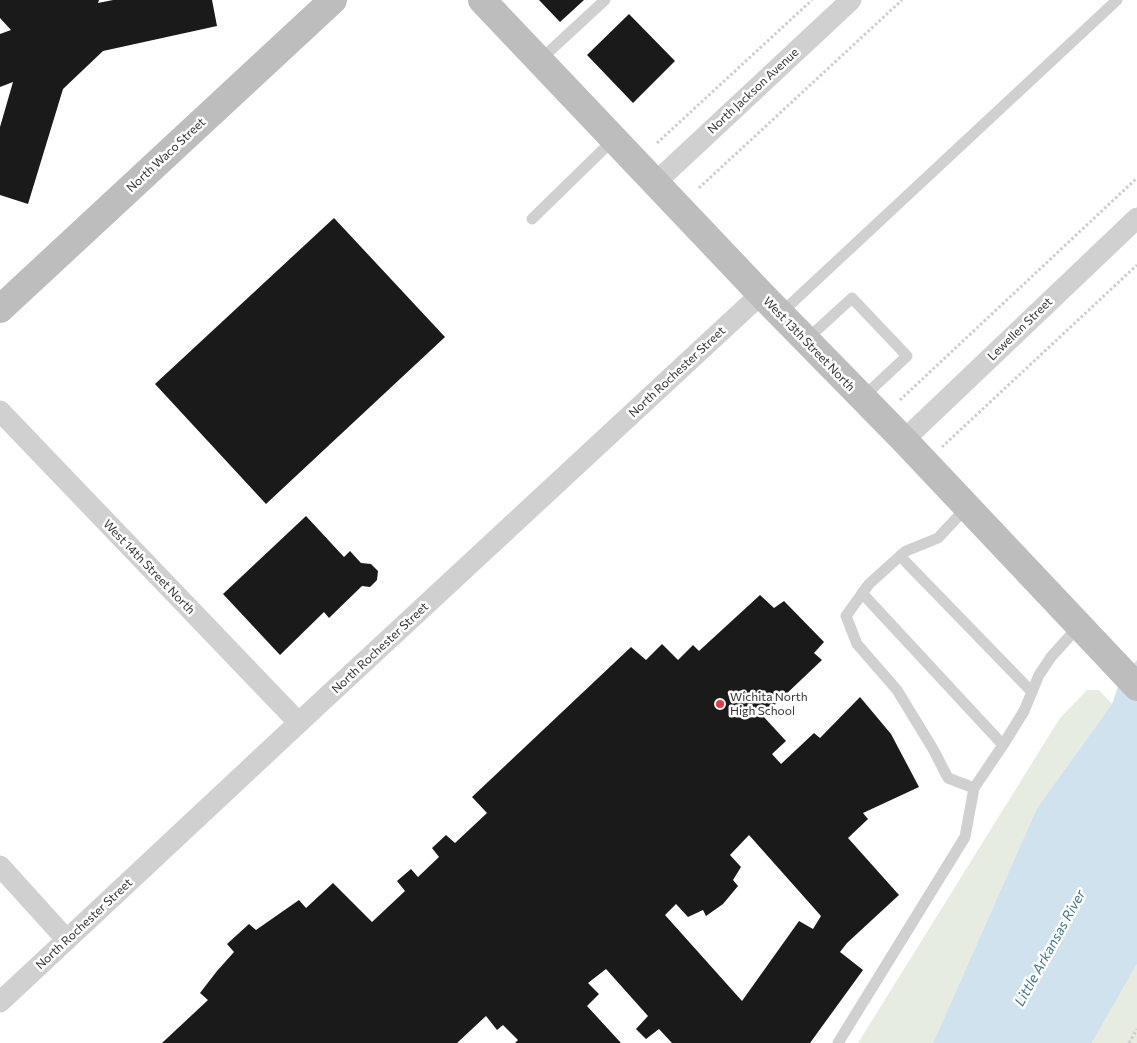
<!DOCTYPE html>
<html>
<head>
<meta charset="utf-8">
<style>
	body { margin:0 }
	canvas { display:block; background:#fff }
</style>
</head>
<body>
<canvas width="1137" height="1043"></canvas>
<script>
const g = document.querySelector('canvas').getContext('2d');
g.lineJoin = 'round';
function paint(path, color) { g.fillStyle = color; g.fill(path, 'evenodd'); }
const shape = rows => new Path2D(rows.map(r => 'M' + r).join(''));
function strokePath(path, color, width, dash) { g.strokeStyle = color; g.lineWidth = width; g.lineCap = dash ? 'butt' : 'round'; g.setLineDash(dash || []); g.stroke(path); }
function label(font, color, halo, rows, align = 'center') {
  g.font = font + ' Commissioner,sans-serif'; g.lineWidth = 5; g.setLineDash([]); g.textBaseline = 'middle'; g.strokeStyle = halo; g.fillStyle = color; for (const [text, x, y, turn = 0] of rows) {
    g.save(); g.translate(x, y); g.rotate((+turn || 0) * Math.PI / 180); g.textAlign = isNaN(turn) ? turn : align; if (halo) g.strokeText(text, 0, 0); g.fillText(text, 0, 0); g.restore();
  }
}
paint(shape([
	[1087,690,1099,690,1112,704,1037,808,933,1043,858,1043,1060,718],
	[1137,964,1137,1043,1092,1043]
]), '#e6ecdf');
paint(shape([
	[1137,660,1137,964,1092,1043,933,1043,1037,808,1112,704,1120,681]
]), '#cfe2ee');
paint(shape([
	[0,0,99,0,98,3,113,0,212,0,217,26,103,51,63,89,28,204,0,195,0,127,13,82,0,87,0,34,11,30,0,18],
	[539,0,584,0,560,22],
	[629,14,675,61,633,103,587,55],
	[334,218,445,337,266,504,155,384],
	[306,516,344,557,350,551,361,563,371,564,378,571,377,580,370,587,362,586,329,618,324,612,280,655,223,594],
	[760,595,774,608,784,601,824,642,814,653,822,660,763,716,786,741,772,754,781,764,814,733,820,738,860,697,891,734,919,787,863,813,868,819,848,838,899,895,847,943,840,952,863,970,810,1043,672,1043,659,1029,646,1039,636,1029,648,1016,606,969,588,983,599,994,587,1006,621,1043,515,1043,518,1040,503,1025,497,1030,486,1016,457,1043,162,1043,208,1000,200,993,217,971,234,952,227,944,249,924,256,930,299,900,306,908,333,883,372,922,405,891,397,881,411,869,418,877,439,857,432,848,446,835,455,843,487,813,472,797,631,647,646,660,662,644,678,660,693,645,699,651],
	[749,835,821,916,813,929,799,921,742,1001,665,915,676,904,688,917,703,910,706,916,723,904,738,886,733,880,741,867,730,855]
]), '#1a1a1a');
strokePath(shape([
	[657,143,812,0],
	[699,188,902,0],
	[900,400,1137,178],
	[942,447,1137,265],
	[1129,1043,1137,1029]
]), '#cdcdcd', 3, [2.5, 2.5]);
strokePath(shape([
	[539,61,605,0],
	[532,219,614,139],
	[780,314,1117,0],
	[806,340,852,298,907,356,862,398],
	[967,507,938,538,906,551,900,556,869,584,846,616,857,644,897,690,933,749,948,778,974,788,1003,745,1024,711,1039,675,1051,657,1079,626],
	[900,556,1032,692],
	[862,593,1003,745],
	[838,1043,965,837,974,788]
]), '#d0d0d0', 11);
strokePath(shape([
	[655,183,851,0],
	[0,411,299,723],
	[904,440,1137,218],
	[0,866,67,940],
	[0,1002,320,703,761,294]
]), '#d0d0d0', 21);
strokePath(shape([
	[482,0,761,294,904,440,1137,687],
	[0,309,333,0]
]), '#bdbdbd', 28);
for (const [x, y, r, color] of [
	[720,704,5,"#e63946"]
]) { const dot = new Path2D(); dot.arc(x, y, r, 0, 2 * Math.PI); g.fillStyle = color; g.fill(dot); strokePath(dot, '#fff', 2); }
label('12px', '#333', '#fff', [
	["North Jackson Avenue",753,91,-43],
	["North Waco Street",166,155,-43],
	["Lewellen Street",1020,329,-44],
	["West 13th Street North",809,344,46],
	["North Rochester Street",677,372,-43],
	["West 14th Street North",149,567,46],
	["North Rochester Street",380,648,-43],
	["North Rochester Street",84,924,-43]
]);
label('12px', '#333', '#fff', [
	["Wichita North",730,697],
	["High School",730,711]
], 'left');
label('italic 14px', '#3f7597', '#fff', [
	["Little Arkansas River",1050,948,-61]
]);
</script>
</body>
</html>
